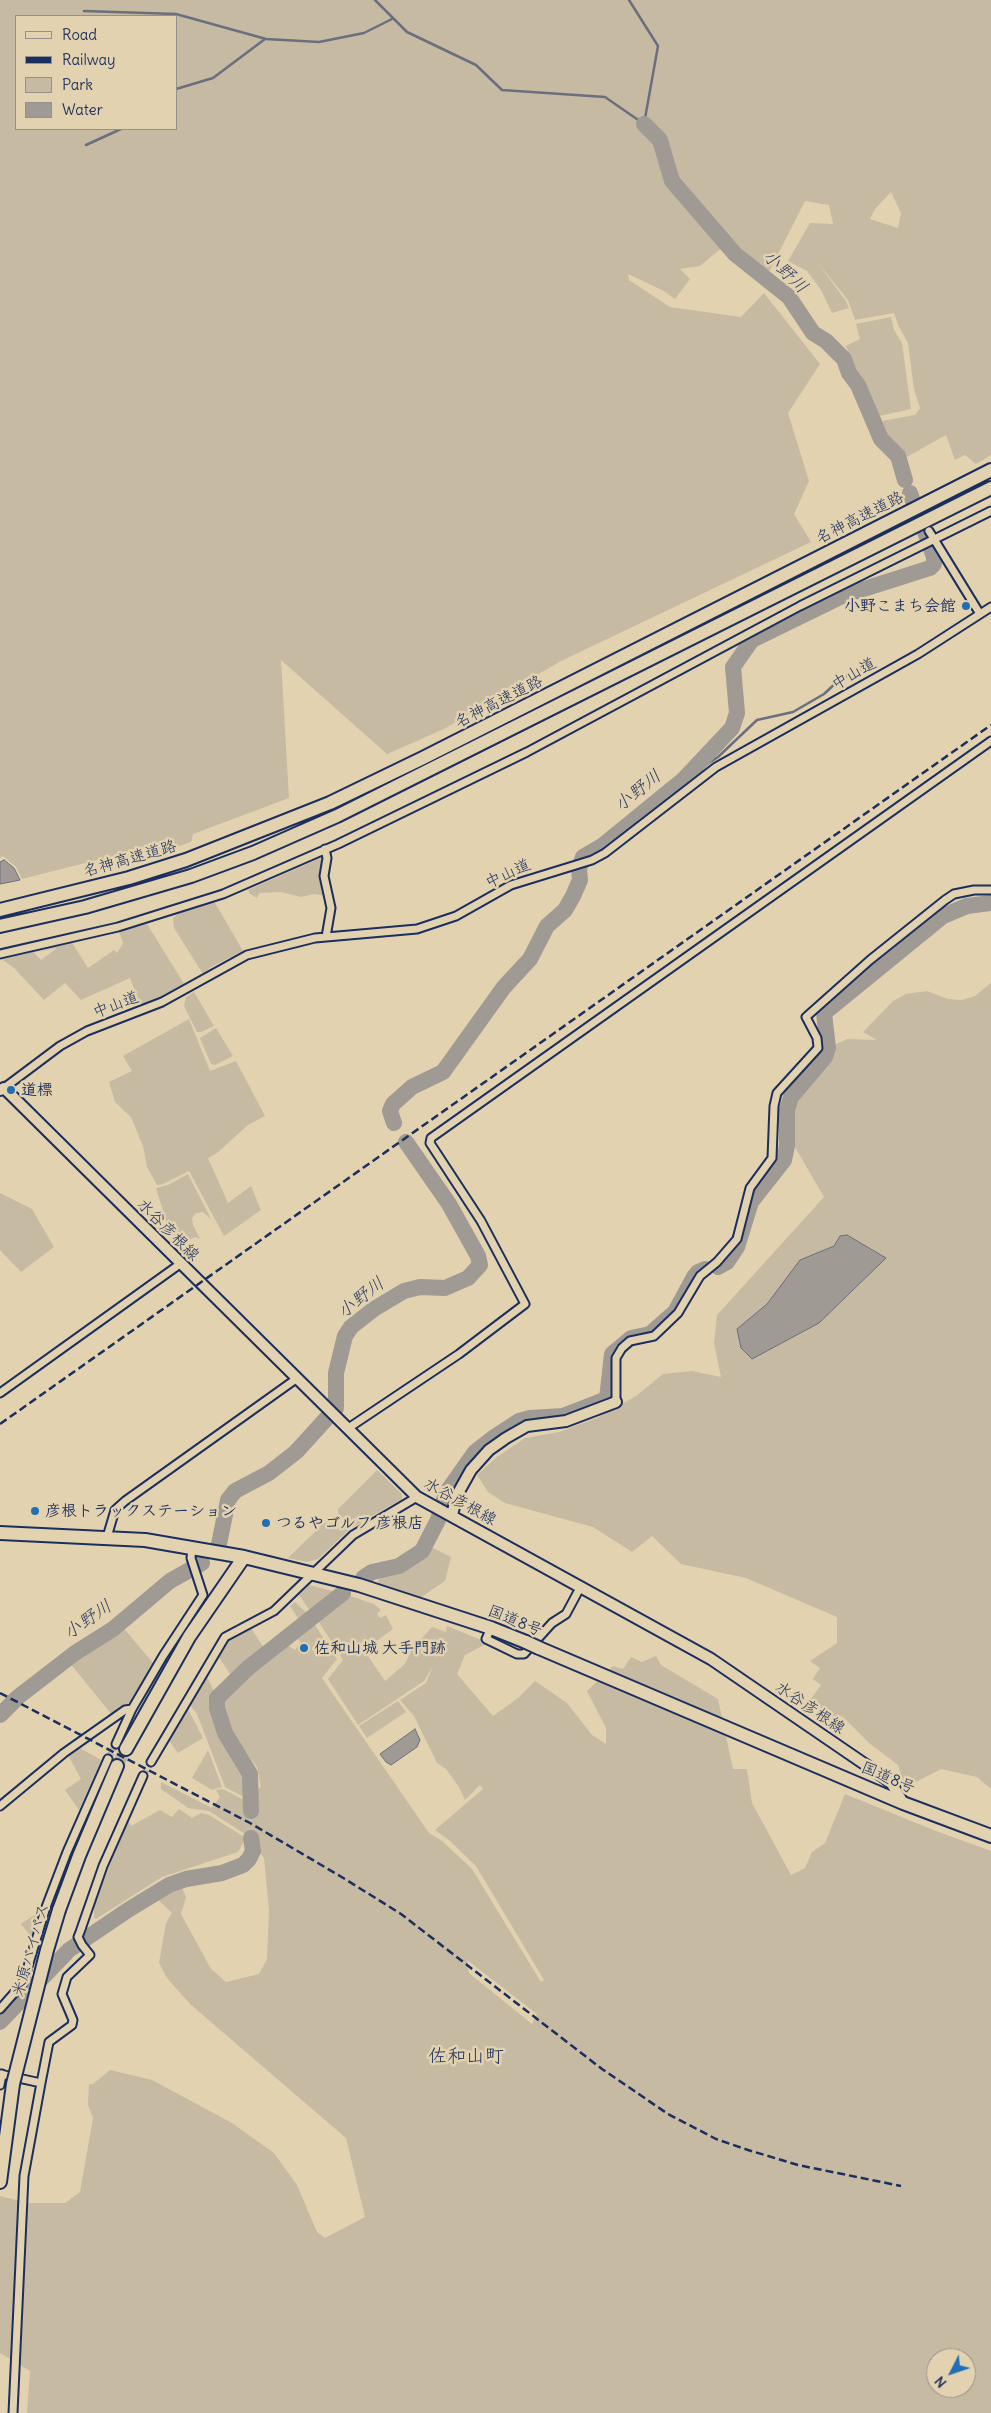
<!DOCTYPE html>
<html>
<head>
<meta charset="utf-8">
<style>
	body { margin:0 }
	#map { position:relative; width:991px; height:2413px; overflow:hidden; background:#e3d2af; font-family:Delius,sans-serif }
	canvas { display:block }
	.legend { position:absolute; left:15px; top:15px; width:162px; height:115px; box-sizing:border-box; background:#e3d2af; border:1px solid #93918f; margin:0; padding:6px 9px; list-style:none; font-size:15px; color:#1b2f5e }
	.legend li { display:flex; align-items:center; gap:10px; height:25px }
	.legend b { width:25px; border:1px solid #93918f }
	.north { position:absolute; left:926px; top:2348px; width:50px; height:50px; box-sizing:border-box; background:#e3d2af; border:1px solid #93918f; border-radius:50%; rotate:229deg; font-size:14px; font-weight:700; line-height:20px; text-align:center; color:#1b2f5e }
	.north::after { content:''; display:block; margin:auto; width:18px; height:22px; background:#1f6fb2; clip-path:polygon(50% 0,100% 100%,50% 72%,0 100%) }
</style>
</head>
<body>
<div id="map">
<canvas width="991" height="2413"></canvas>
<ul class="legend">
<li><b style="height:6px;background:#e3d2af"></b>Road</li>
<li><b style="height:6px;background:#1b2f5e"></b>Railway</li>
<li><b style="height:14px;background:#c6baa3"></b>Park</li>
<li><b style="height:14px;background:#9f9a94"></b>Water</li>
</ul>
<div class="north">N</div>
</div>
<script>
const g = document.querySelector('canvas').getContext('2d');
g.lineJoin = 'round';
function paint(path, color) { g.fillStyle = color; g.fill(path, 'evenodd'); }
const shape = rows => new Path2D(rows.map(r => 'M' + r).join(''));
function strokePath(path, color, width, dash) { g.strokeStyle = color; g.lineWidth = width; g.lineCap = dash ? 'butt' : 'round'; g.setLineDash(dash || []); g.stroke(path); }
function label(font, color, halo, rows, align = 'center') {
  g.font = font + ' Delius,"Klee One",sans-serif'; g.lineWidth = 5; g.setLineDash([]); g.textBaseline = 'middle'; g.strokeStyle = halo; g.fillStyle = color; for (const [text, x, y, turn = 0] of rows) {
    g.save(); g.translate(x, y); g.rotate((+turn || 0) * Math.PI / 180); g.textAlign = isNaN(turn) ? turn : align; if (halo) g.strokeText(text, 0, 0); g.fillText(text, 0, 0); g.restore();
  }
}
paint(shape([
	[0,0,991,0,991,455,976,464,965,455,955,460,946,435,905,458,889,437,882,421,915,415,920,408,914,389,908,343,899,327,894,313,855,320,848,300,817,262,846,301,849,308,832,313,821,290,807,271,788,261,810,223,833,224,829,205,805,201,769,272,731,240,700,266,680,269,690,279,675,299,664,291,628,274,629,280,670,307,741,317,764,293,820,364,788,413,809,481,794,514,811,542,561,661,444,729,387,754,281,660,289,798,193,834,191,842,171,849,140,849,22,879,16,867,3,856,0,858],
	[16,16,176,16,176,129,16,129],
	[891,192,901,213,898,228,870,219,875,209],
	[891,317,894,330,902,343,911,409,879,416,865,384,855,368,846,346,860,339,856,324],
	[323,857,320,877,326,896,314,894,301,897,281,892,259,893,257,898,250,894,248,890],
	[214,901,243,951,211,967,203,974,174,928,173,918,179,913],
	[147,924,186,987,141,1006,130,978,81,1000,65,983,44,1000,14,968,0,958,0,956,71,941,88,968,114,950,117,953,123,943,119,931],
	[57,948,41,960,34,953,35,952],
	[991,983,991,1789,977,1777,941,1769,910,1785,903,1781,898,1765,869,1743,842,1716,829,1720,810,1700,821,1685,813,1679,820,1668,810,1661,837,1643,837,1617,746,1578,681,1564,652,1536,632,1552,593,1527,505,1503,488,1492,477,1475,497,1457,525,1438,559,1432,597,1418,636,1396,663,1374,692,1371,721,1377,714,1343,717,1315,824,1197,792,1142,788,1096,828,1048,847,1039,877,1040,863,1032,893,1001,906,994,927,991,948,999,962,1000,975,996],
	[194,992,214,1026,201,1032,197,1032,184,1006,186,997],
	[189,1019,210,1071,236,1061,265,1116,248,1125,217,1153,208,1158,228,1203,251,1186,261,1210,224,1236,189,1171,163,1184,157,1185,147,1167,143,1146,131,1117,115,1102,109,1082,132,1071,123,1056],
	[216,1028,233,1056,215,1065,211,1064,200,1038],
	[188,1174,211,1219,203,1212,196,1213,192,1218,193,1225,200,1239,195,1237,175,1247,171,1242,171,1236,156,1188,168,1185],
	[0,1193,32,1209,54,1247,21,1272,0,1250],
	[377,1470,402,1494,402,1499,351,1528,318,1559,307,1562,288,1558,324,1523,329,1523,336,1530,345,1521,338,1513,338,1509],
	[427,1545,451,1557,445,1581,420,1598,378,1585,379,1576],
	[309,1585,336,1592,334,1595,336,1596,312,1614,299,1595],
	[347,1595,374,1604,381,1610,377,1614,380,1618,386,1615,393,1629,364,1650,385,1681,405,1664,412,1649,432,1627,446,1632,447,1626,486,1642,484,1645,465,1655,457,1674,493,1716,518,1698,535,1681,567,1703,592,1735,606,1744,606,1728,587,1691,613,1666,623,1669,631,1657,642,1662,656,1656,661,1665,718,1699,733,1769,747,1769,752,1803,791,1875,805,1868,812,1852,825,1843,845,1794,936,1831,991,1851,991,2413,27,2413,30,2371,0,2353,0,2196,28,2203,65,2203,80,2192,93,2118,88,2105,89,2084,93,2084,110,2070,152,2080,232,2123,274,2153,297,2185,317,2232,325,2238,365,2217,346,2138,190,2004,167,1978,159,1963,166,1923,172,1913,157,1899,172,1888,181,1886,186,1897,181,1914,211,1969,226,1982,259,1974,267,1959,269,1910,264,1858,245,1834,209,1811,188,1808,161,1789,161,1782,212,1808,220,1797,216,1790,223,1789,242,1799,261,1787,257,1767,231,1734,223,1700,246,1677,287,1645,295,1650,301,1642,294,1635,313,1622,337,1659,322,1678,429,1833,442,1841,472,1869,541,1982,544,1980,476,1866,450,1841,435,1830,483,1789,480,1785,465,1800,459,1787,446,1769,437,1763,414,1716,400,1700,426,1683,433,1666,424,1681,358,1725,328,1679,343,1660,317,1619],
	[467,1960,537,2014,532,2024,469,1973],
	[936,2358,966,2358,966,2388,936,2388],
	[295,1602,310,1616,301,1623,290,1606],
	[121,1625,153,1663,131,1701,112,1715,69,1662],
	[251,1628,266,1651,233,1678,218,1656,230,1638],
	[206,1675,216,1695,213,1708,223,1734,248,1776,248,1793,242,1796,225,1787,197,1714,189,1704],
	[398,1701,406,1712,367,1738,359,1726],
	[187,1707,203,1738,178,1753,168,1739],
	[78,1747,101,1760,79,1810,65,1790,81,1779,69,1757],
	[208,1750,222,1787,212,1790,192,1778],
	[179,1809,192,1818,201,1813,209,1815,246,1838,238,1852,162,1877,96,1919,94,1917,94,1903,128,1821,131,1826,160,1810,172,1817],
	[40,1911,32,1938,21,1924]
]), '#c6baa3');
const water = shape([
	[4,860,14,868,20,880,0,884,0,862,4,860],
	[847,1235,886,1258,819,1323,752,1359,741,1348,737,1329,767,1304,800,1260,834,1246,840,1236,847,1235],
	[415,1729,420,1740,417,1747,391,1765,386,1762,380,1754,415,1729]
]);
paint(water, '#9f9a94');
strokePath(water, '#6a6f7e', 1);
strokePath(shape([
	[375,0,407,32,476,65,502,90,605,97,644,124,658,46,629,0],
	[84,11,176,14,266,39,319,42,364,33,392,19],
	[176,89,213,78,265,39],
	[86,145,121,129],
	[683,780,718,757,757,720,793,712,824,694,839,680,861,670]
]), '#6a6f7e', 2.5);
strokePath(shape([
	[644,124,660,140,672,181,735,254,789,297,813,333,826,341,844,359,849,373,858,385,881,439,898,456,905,480],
	[910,493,912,499],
	[925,531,926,535],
	[394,1123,390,1111,393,1104,412,1087,443,1072,504,987,530,959,547,926,565,910,573,896,580,880,579,869,583,857,602,846,683,780,732,728,737,713,733,667,752,640,842,596,930,568,934,564,934,557,930,546],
	[718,1267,727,1262,737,1247,751,1202,784,1160,787,1146,787,1110,791,1097,825,1057,828,1048,824,1013,943,916,967,906,991,903],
	[219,1544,228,1500,235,1491,269,1473,296,1452,336,1408,336,1373,345,1336,351,1327,374,1309,404,1291,420,1287,445,1288,468,1278,480,1265,478,1256,449,1204,406,1142],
	[363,1578,372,1572,399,1566,422,1551,438,1520,446,1493,475,1452,493,1438,519,1421,530,1418,563,1416,607,1399,612,1354,631,1338,650,1334,675,1312,694,1277,698,1272,705,1269],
	[0,1715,18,1697,75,1653,113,1629,170,1581,202,1563],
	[251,1811,250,1774,225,1733,217,1708,217,1698,248,1668,343,1593],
	[0,2022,69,1950,128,1910,169,1885,186,1879,222,1873,243,1865,249,1859,253,1851,251,1838]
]), '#9f9a94', 16);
strokePath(shape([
	[108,1759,116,1744],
	[143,1776,151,1762]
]), '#bbb19f', 7, [7, 3.5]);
strokePath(shape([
	[117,1766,126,1749]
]), '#bbb19f', 12, [12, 6]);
const street = shape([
	[929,531,980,614],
	[325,849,327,858,324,876,331,908,326,937],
	[0,954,118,927,223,894,338,844,527,752,800,606,991,511],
	[4,1088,60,1046,87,1031,162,1002,247,955,315,938,417,929,456,916,511,885,592,860,605,853,716,767,918,654,991,607],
	[0,1393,180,1264],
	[616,1402,616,1358,622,1348,630,1341,654,1336,678,1313,700,1276,717,1262,737,1239,750,1188,772,1158,774,1106,777,1093,818,1048,817,1038,806,1017,870,960,945,900,954,894,974,890,991,890],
	[347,1429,459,1354,525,1304,481,1221,430,1143,431,1138,991,741],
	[107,1537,115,1510,125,1501,296,1379],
	[491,1628,486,1639,517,1654,524,1654,552,1623,566,1614,581,1586],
	[116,1744,132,1709,163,1656,203,1595,191,1558,192,1547],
	[151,1762,225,1637,274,1611,353,1535,417,1497],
	[0,1806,64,1753,125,1710,132,1709],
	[0,2009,23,1983,46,1907,67,1852,108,1759],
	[0,2074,41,2083],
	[0,2085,2,2074],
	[13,2413,24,2176,41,2083,49,2042,72,2025,73,2020,62,1994,67,1977,90,1955,82,1945,78,1937,80,1932,103,1866,143,1776]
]);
const secondary = shape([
	[0,1090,4,1088,417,1497,711,1659,885,1778,892,1784,903,1803],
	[452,1515,457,1495,471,1470,489,1450,506,1438,527,1426,566,1421,616,1402]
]);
const highway = shape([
	[0,910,129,878,186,860,330,803,423,758,991,470],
	[0,926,85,907,191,876,253,853,337,816,991,488],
	[0,1533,145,1540,244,1557,359,1585,491,1628,526,1642],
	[539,1648,903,1803,991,1836],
	[126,1749,189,1637,244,1557],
	[59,1910,79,1856,117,1766],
	[0,2182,13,2084]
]);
strokePath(street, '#1b2f5e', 11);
strokePath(secondary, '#1b2f5e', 14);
strokePath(highway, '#1b2f5e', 16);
strokePath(street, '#e3d2af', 7);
strokePath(secondary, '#e3d2af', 10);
strokePath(highway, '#e3d2af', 12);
strokePath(shape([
	[0,1424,991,725],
	[0,1693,250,1823,345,1879,401,1914,602,2069,668,2114,716,2139,748,2150,798,2165,901,2186]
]), '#1b2f5e', 2.5, [8, 4]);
const highwayBridge = shape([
	[526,1642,539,1648],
	[13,2084,47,1950,59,1910]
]);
strokePath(highwayBridge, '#1b2f5e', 16, []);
strokePath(highwayBridge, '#e3d2af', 12);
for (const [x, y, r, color] of [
	[966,606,5,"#1f6fb2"],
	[11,1090,5,"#1f6fb2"],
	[35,1511,5,"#1f6fb2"],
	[266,1523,5,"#1f6fb2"],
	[304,1648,5,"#1f6fb2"]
]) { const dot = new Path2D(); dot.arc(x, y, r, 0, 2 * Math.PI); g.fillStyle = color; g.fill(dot); strokePath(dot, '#e3d2af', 2); }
label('16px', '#1b2f5e', '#e3d2af', [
	["名神高速道路",860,518,-27],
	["中山道",854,674,-30],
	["名神高速道路",499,702,-27],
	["名神高速道路",130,859,-16],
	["中山道",508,874,-25],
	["中山道",116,1005,-21],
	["水谷彦根線",168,1230,45],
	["水谷彦根線",460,1502,29],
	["国道8号",515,1621,22],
	["水谷彦根線",810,1708,34],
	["国道8号",888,1778,23],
	["米原バイパス",31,1950,-74]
]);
label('bold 16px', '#1b2f5e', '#e3d2af', [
	["小野こまち会館",956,606,"right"],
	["道標",21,1090],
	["彦根トラックステーション",45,1511],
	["つるやゴルフ 彦根店",276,1523],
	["佐和山城 大手門跡",314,1648]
], 'left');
label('italic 18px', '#2f3f66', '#e3d2af', [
	["小野川",785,272,43],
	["小野川",638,791,-39],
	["小野川",361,1298,-38],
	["小野川",88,1620,-35]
]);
label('19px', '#1b2f5e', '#e3d2af', [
	["佐和山町",466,2057]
]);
</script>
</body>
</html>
